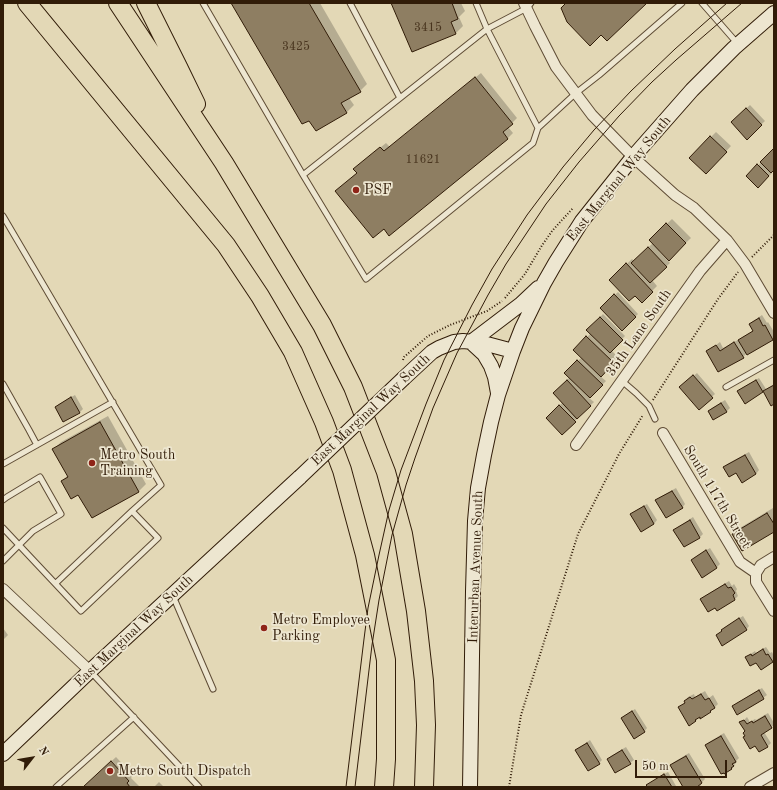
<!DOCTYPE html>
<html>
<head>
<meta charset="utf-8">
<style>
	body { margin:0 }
	#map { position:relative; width:777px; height:790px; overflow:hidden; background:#e3d8b6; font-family:"Old Standard TT",serif }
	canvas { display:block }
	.frame { position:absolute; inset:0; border:4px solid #311c08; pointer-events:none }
	.north { position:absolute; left:12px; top:738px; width:40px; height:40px; -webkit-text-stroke:3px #ede6d0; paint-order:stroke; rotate:59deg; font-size:11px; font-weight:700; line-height:16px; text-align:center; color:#311c08 }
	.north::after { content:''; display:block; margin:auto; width:14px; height:18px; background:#311c08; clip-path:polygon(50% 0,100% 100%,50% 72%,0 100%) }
	.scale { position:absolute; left:635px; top:760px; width:92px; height:18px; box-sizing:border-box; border:2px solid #311c08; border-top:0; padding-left:5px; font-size:12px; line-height:14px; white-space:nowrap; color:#311c08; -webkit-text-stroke:3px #ede6d0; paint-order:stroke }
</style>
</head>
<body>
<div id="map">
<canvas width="777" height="790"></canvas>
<div class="frame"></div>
<div class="north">N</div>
<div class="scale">50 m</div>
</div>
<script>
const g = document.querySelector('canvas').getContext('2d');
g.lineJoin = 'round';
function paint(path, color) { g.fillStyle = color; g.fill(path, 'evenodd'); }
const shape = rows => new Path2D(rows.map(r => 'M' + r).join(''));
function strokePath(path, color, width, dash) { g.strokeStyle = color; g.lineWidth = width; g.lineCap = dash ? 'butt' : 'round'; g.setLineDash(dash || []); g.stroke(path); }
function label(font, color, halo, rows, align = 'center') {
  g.font = font + ' "Old Standard TT",serif'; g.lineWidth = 3.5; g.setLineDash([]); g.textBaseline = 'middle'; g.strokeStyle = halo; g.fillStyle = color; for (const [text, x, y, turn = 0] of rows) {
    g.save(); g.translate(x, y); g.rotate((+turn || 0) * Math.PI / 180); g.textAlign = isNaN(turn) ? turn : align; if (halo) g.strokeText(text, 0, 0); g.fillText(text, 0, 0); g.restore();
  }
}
paint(shape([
	[232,3,320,3,367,84,360,91,349,98,354,105,347,112],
	[392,3,461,3,465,11,459,17,463,26,456,33,413,51],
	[481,73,517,118,508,127,513,133,508,138,389,234,384,228,336,191,358,172,360,164,386,143,390,147],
	[750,105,765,121,747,138,732,122],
	[716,132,731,146,706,173,690,158],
	[774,150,774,169,771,172,772,173,758,187,747,176],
	[672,219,691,238,669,259,660,250,659,251,670,263,652,280,657,286,642,301,635,294,610,280,632,259,634,261,653,243,650,240],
	[618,292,638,314,622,330,601,308],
	[603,314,625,336,611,350,618,357,600,376,606,381,589,398,594,402,562,434,547,418,563,402,554,393,570,377,566,373,582,357,575,350,591,333,588,330],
	[762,315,767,323,768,322,774,332,774,338,773,339,748,354,747,353,743,357,708,351,720,342,723,348,738,340,739,341,743,337,754,330,750,324,753,321],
	[697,373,715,394,699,408,684,384],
	[759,378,766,389,774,384,774,403,772,404,764,391,762,392,739,391,742,388],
	[75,395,83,409,80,412,64,421,56,407,59,404],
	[725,400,730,408,726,412,709,411,712,408],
	[108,416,146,484,139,491,92,517,79,494,62,481,68,475,54,449,61,442],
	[749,452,759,470,756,474,742,482,737,472,724,468,727,464],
	[676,488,685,504,682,508,657,500,660,497],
	[647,504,657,520,654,524,635,511],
	[773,508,774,510,774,531,733,534,738,529],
	[693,517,703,534,700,537,684,546,675,530,678,527],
	[710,548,720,564,717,567,702,576,692,560,695,557],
	[729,581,732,586,734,584,737,589,736,591,738,596,735,599,718,609,702,599,705,596],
	[743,616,749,626,746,630,717,635,723,631,722,630,725,627],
	[3,628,8,635,3,640],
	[766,647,770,653,772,652,774,656,774,660,772,662,756,661,746,657,755,651,756,653],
	[762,688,767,695,763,698,733,706,737,703],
	[705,691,709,698,713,695,718,704,710,712,700,716,696,721,679,708,686,702,685,701,688,697,694,694,695,697],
	[635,709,647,728,644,732,622,718,626,715],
	[768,713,774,723,774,725,764,732,771,743,768,746,756,745,746,736,746,731,741,723,747,717,750,722,755,719,756,720],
	[724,733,739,758,736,761,737,762,734,765,735,765,732,769,706,746,709,742],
	[590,740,602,760,599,763,576,750,580,747],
	[626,747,634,760,630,763,608,759,611,756],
	[689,753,705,779,700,784,701,785,699,787,684,787,671,765,674,762],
	[116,757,133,775,131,778,140,787,84,787],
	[668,772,676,786,675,787,649,787,648,785,651,782],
	[159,782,164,787,154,787]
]), '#0003');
const building = shape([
	[231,3,309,3,361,92,341,103,347,113,316,131,309,121,302,124,231,3],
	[391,3,452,3,458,19,451,22,456,34,412,52,391,3],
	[566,3,647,3,607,41,601,35,590,46,567,22,561,8,566,3],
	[475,77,513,124,503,132,508,139,389,236,384,229,373,238,335,191,357,173,353,169,380,147,384,151,475,77],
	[746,108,762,125,747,140,731,122,746,108],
	[710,136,727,152,706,174,689,158,710,136],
	[774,148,774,170,771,173,760,162,774,148],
	[757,164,769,176,758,188,746,176,757,164],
	[666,223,686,243,669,261,649,240,666,223],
	[648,247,667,267,650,283,631,263,648,247],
	[626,263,653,292,642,303,635,296,629,301,609,280,626,263],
	[614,294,636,317,622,331,600,308,614,294],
	[600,317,623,340,610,353,586,330,600,317],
	[759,318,763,326,765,325,773,340,747,355,738,340,753,331,749,324,759,318],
	[586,336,614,363,601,377,573,350,586,336],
	[734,342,744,358,718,372,706,351,716,345,720,351,734,342],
	[577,360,603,385,590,398,564,373,577,360],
	[693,375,713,398,699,410,679,387,693,375],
	[567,380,591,406,577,419,553,393,567,380],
	[756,380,763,392,745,404,737,391,756,380],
	[774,385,774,404,771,406,763,391,774,385],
	[71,397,80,413,63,422,55,407,71,397],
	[721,403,727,412,713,420,708,411,721,403],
	[559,405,576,422,562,435,546,418,559,405],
	[100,422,139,492,92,518,78,495,71,499,61,481,68,477,52,449,100,422],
	[745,455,756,474,742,483,736,473,729,477,723,467,745,455],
	[672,491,683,508,666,518,655,500,672,491],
	[644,506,654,524,641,532,630,514,644,506],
	[767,513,774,524,774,532,742,551,732,534,767,513],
	[690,520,700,538,684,547,673,530,690,520],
	[706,550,717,568,702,578,691,560,706,550],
	[725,584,728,588,731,587,735,593,733,595,735,600,717,611,715,608,708,612,700,599,725,584],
	[739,618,747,630,722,646,716,635,722,631,721,630,739,618],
	[763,649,766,655,768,654,773,662,761,670,756,663,750,666,745,657,751,654,752,656,763,649],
	[759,690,764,699,737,715,732,706,759,690],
	[701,694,705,700,709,698,715,708,710,711,711,712,700,719,700,717,695,720,696,721,689,726,678,707,685,703,684,701,690,697,692,699,701,694],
	[632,711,645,732,634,739,621,718,632,711],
	[765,716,772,728,761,735,768,747,759,752,755,746,750,749,743,737,745,736,743,733,745,731,739,722,744,720,747,724,752,721,753,723,765,716],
	[721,736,736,762,732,764,734,766,731,768,732,769,724,774,724,773,721,774,705,745,721,736],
	[587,743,600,764,588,771,575,750,587,743],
	[622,750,631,764,615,773,607,759,622,750],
	[686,756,702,783,697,787,683,787,670,765,686,756],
	[111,761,129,781,127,783,130,787,83,787,111,761],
	[664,774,672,787,648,787,646,785,664,774]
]);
paint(building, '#8e7e62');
strokePath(building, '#311c08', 1);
const lane = shape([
	[203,3,303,175,366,279,533,143,538,128],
	[350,3,400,98],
	[476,3,487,29,538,128,576,93,599,75,682,3],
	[702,3,737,43],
	[303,175,487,29,527,8,531,3],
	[3,216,161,485,132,511],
	[622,381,636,393,649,406,655,419],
	[3,384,29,430,37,445],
	[726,387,774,360],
	[3,464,113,402],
	[3,500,7,497,40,477,61,514,33,531,3,561],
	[3,528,81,611,158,538,132,511,56,583],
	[173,596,213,689],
	[91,672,199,787],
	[56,787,134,717]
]);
const street = shape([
	[524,3,535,26,556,67,592,115,633,157,675,195,694,208,727,240,745,264,774,313],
	[663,433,740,562,756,573,756,582,774,611],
	[576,445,700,271,727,240],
	[756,573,761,565,774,557],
	[3,589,90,671],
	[750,787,774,773]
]);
const secondary = shape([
	[471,342,521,304,538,288],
	[471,342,484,354,491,366,495,377,498,393],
	[404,378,432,352,439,348,454,342,463,341,483,343,513,351],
	[3,754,90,671,300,477],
	[470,787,473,591,475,521,478,488,484,455,491,422,498,395,513,351,522,328,544,283,556,262,582,221,633,157,692,90,734,48,774,13]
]);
const highway = shape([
	[27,3,226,245,260,296,293,352,324,422,342,470,365,555,386,660,386,759,384,787],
	[118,3,224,163,322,325,353,387,386,472,403,534,416,611,424,681,426,725,424,787],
	[146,3,178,67,196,104]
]);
strokePath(lane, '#5e4b34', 7);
strokePath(street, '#5e4b34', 12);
strokePath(secondary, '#311c08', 16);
strokePath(highway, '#311c08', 20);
strokePath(shape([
	[752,257,774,235],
	[505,298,525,274,541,247,552,231,573,208],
	[403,360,404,357,428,336,450,325,487,311,502,301],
	[653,400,718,299,738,272],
	[509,787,521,715,578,534,619,454,643,415]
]), '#311c08', 2, [1, 2]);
strokePath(lane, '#ede6d0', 5);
strokePath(street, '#ede6d0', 10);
strokePath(secondary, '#ede6d0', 14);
strokePath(highway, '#e3d8b6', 18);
strokePath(shape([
	[346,787,364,639,368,608,379,555,389,510,401,470,426,404,444,360,472,305,492,269,527,215,563,167,594,130,631,91,675,49,727,3],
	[355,787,372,645,379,600,392,535,406,485,415,458,433,408,457,353,488,295,506,264,546,204,579,162,619,116,652,82,676,60,742,3]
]), '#311c08', 1);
const secondaryBridge = shape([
	[300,477,404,378]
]);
strokePath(secondaryBridge, '#311c08', 16, []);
strokePath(secondaryBridge, '#ede6d0', 14);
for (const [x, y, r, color] of [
	[356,190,4,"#8f2418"],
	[92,463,4,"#8f2418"],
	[264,628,4,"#8f2418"],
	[110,771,4,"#8f2418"]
]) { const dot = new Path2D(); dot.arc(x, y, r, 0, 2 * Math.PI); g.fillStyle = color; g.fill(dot); strokePath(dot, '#ede6d0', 1.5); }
label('12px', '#48341e', null, [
	["3415",428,28],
	["3425",296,47],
	["11621",423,160]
]);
label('14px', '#311c08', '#ede6d0', [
	["East Marginal Way South",619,179,-51],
	["35th Lane South",639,333,-55],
	["East Marginal Way South",371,410,-43],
	["South 117th Street",717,497,59],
	["Interurban Avenue South",476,567,-88],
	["East Marginal Way South",134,631,-43]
]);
label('14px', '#311c08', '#ede6d0', [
	["PSF",364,190],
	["Metro South",100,455],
	["Training",100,471],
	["Metro Employee",272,620],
	["Parking",272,636],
	["Metro South Dispatch",118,771]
], 'left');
</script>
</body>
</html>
